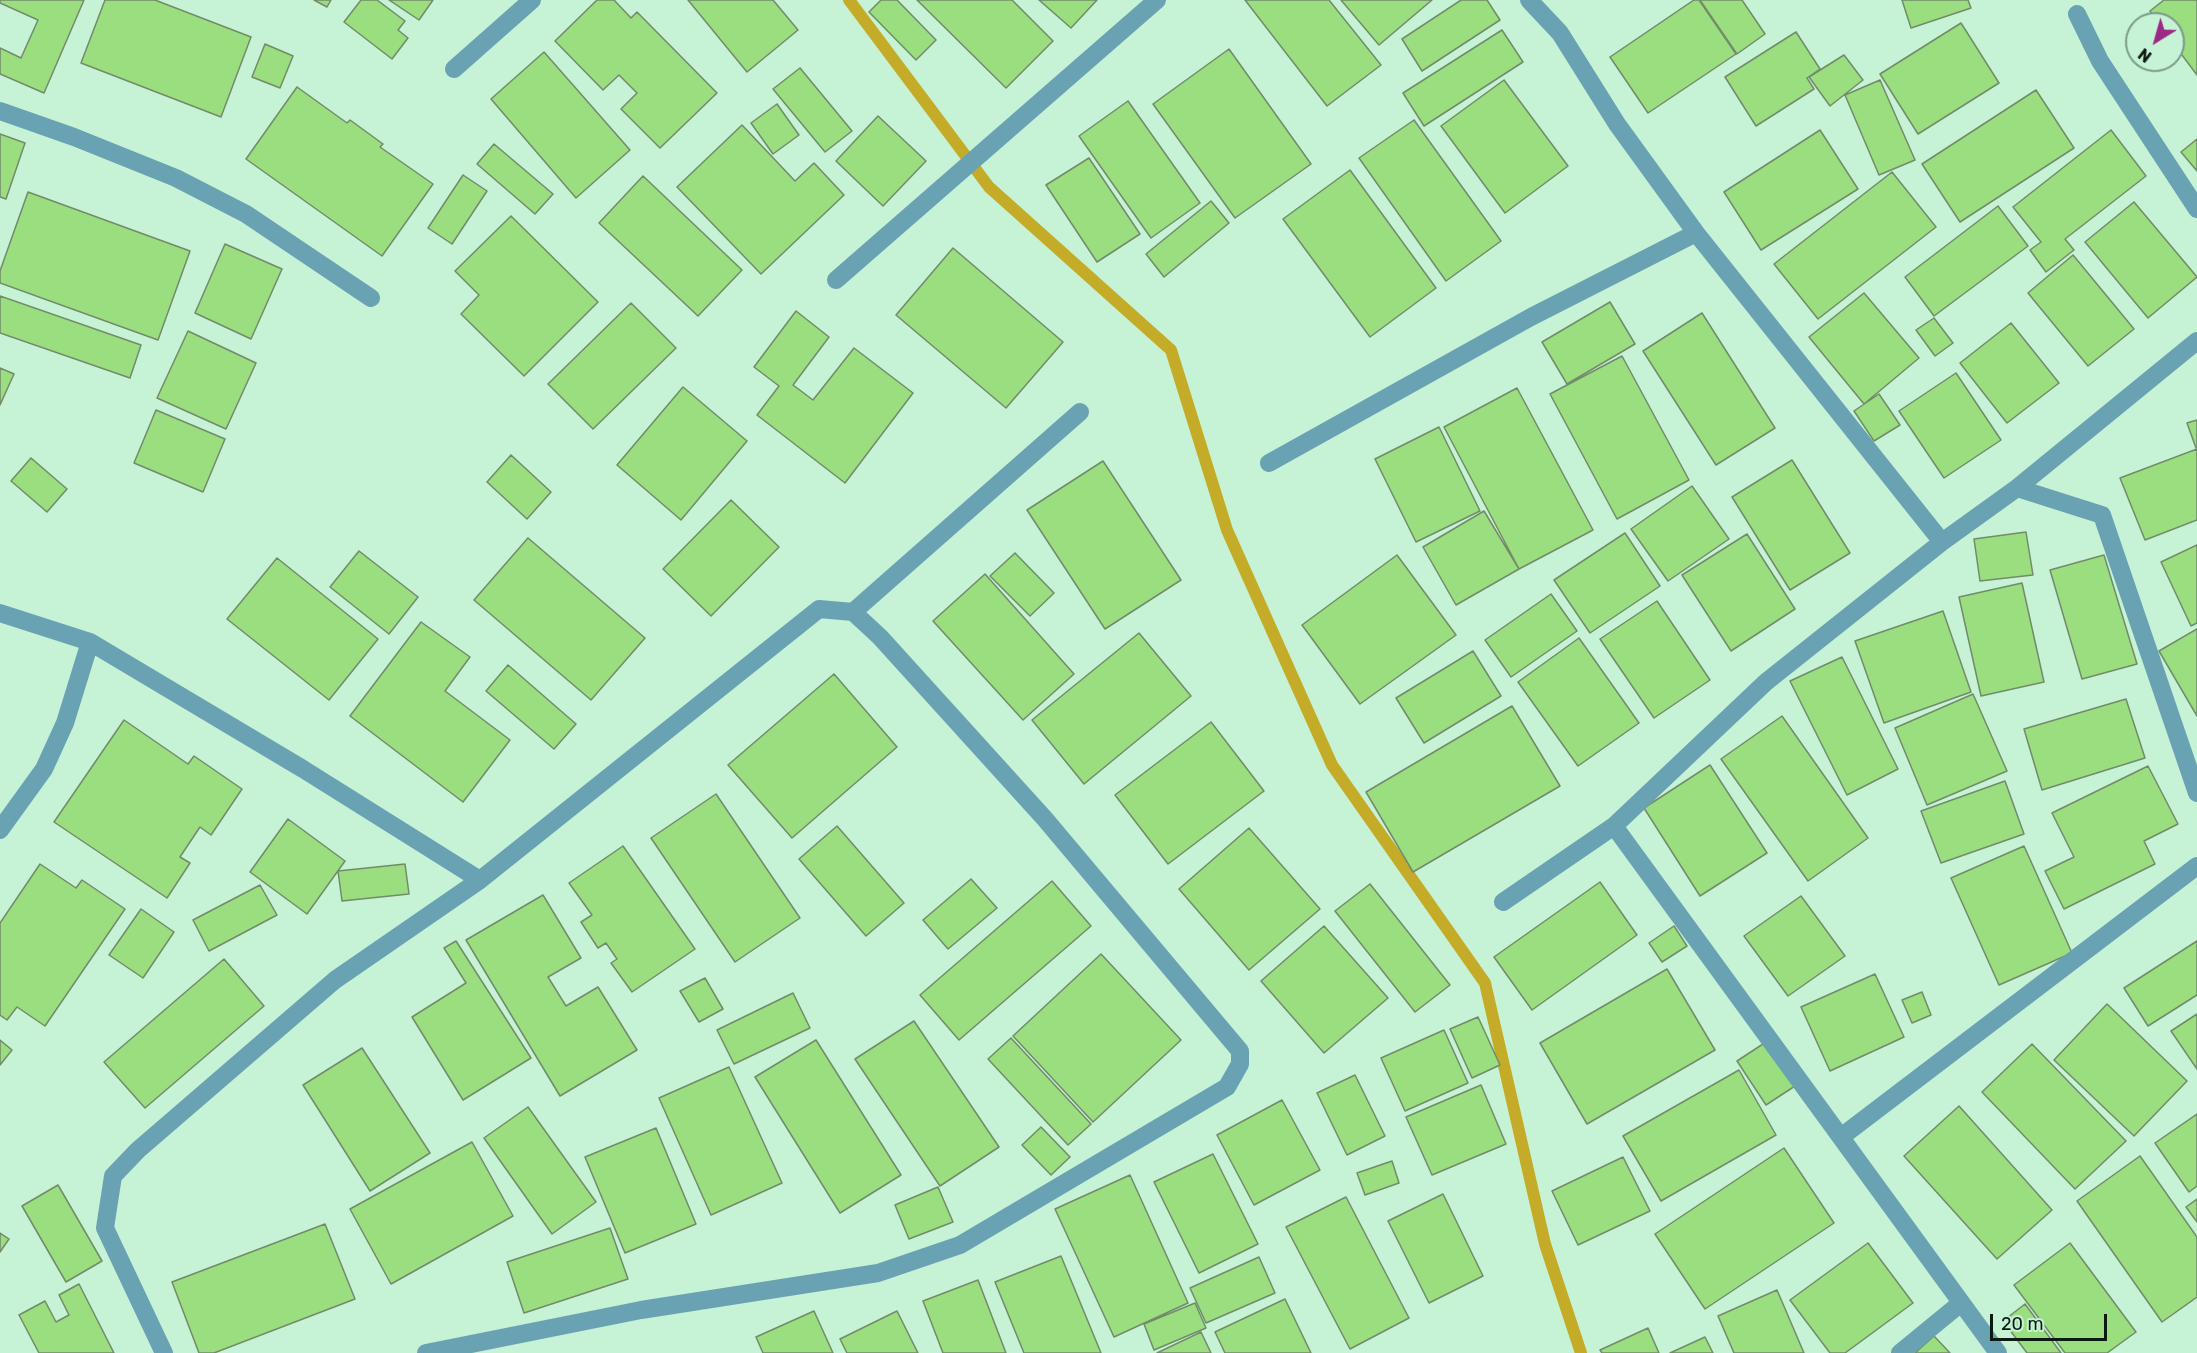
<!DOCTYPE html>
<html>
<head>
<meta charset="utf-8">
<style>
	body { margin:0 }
	#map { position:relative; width:2197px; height:1353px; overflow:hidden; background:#c6f2d6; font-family:Rubik,sans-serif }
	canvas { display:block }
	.north { position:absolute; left:2125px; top:12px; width:60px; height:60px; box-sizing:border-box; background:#c6f2d6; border:2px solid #7b9c88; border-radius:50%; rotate:217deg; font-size:16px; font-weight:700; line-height:24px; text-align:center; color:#0b1b12 }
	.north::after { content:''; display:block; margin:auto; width:21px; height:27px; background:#9c2985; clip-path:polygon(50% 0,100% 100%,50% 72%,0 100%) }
	.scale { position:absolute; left:1990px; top:1314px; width:117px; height:27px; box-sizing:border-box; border:3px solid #0b1b12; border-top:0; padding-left:8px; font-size:18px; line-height:21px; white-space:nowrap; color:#0b1b12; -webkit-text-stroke:4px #c6f2d6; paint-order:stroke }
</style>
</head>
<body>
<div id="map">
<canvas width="2197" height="1353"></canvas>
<div class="north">N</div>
<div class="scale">20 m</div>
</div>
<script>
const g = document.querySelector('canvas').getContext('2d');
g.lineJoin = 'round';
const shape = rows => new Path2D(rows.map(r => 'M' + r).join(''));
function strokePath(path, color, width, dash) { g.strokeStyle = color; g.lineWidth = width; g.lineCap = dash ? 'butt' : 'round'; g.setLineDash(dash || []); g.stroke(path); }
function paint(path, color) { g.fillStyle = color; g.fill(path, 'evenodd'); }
strokePath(shape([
	[849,0,989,187,1171,350,1227,530,1332,765,1485,983,1545,1244,1581,1353]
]), '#c5ac28', 12);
const building = shape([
	[0,0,84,0,44,93,0,74,0,48,21,58,38,20,0,3,0,0],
	[105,0,155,0,251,37,221,117,81,63,105,0],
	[314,0,331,0,327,7,314,0],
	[361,0,377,0,405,21,398,30,408,38,392,59,344,22,361,0],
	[389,0,433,0,419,20,389,0],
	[597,0,614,0,631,18,637,12,717,93,660,148,621,109,637,93,619,75,603,90,555,41,597,0],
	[688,0,773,0,798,30,747,72,688,0],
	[881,0,897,0,936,40,916,60,869,12,881,0],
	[917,0,1012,0,1053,41,1006,88,917,0],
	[1039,0,1097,0,1071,28,1039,0],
	[1245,0,1329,0,1381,65,1327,106,1245,0],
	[1341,0,1432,0,1379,45,1341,0],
	[1461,0,1487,0,1500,20,1422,71,1402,39,1461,0],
	[1694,0,1699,0,1736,54,1648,113,1610,57,1694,0],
	[1700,0,1742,0,1765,34,1737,54,1700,0],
	[1902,0,1968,0,1971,8,1911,28,1902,0],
	[2164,0,2197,0,2197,75,2173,43,2173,24,2159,24,2150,11,2164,0],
	[1961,23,1999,83,1918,134,1880,74,1961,23],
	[1502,30,1523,62,1424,126,1403,93,1502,30],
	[1796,32,1820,69,1807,78,1814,89,1756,126,1725,77,1796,32],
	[265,44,293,56,280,88,252,77,265,44],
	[1229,49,1311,164,1235,218,1153,104,1229,49],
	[544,52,630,150,576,198,491,99,544,52],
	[1844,55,1863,80,1830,106,1809,77,1844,55],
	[800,68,852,131,825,152,773,89,800,68],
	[1504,80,1568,166,1505,213,1441,126,1504,80],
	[1880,80,1915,160,1879,175,1845,95,1880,80],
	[297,87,347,123,350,120,383,144,380,147,433,184,382,256,246,159,297,87],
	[2036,90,2074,148,1960,222,1922,164,2036,90],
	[1128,101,1200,203,1151,238,1079,136,1128,101],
	[777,104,799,135,773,154,751,123,777,104],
	[878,116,926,161,883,206,836,161,878,116],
	[1414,120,1501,241,1446,281,1359,158,1414,120],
	[742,125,795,181,814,163,844,195,761,274,677,187,742,125],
	[1820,130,1858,189,1761,250,1724,192,1820,130],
	[2111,130,2146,176,2065,239,2074,250,2046,272,2030,250,2041,242,2013,207,2111,130],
	[0,134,25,143,6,199,0,197,0,134],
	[2197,139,2197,171,2181,152,2197,139],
	[494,144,553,194,535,214,477,164,494,144],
	[1089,158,1140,234,1097,262,1046,185,1089,158],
	[1350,170,1436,288,1370,337,1283,219,1350,170],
	[1892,172,1936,227,1818,319,1774,264,1892,172],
	[463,175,487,191,452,244,428,228,463,175],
	[643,176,742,270,698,316,599,223,643,176],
	[28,192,190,251,158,340,0,283,0,271,28,192],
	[1211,201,1229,223,1164,277,1146,254,1211,201],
	[2134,202,2197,277,2148,318,2085,242,2134,202],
	[1998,206,2028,246,1934,316,1905,277,1998,206],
	[511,216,598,302,524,376,461,314,479,295,455,271,511,216],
	[225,244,282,269,251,339,195,313,225,244],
	[953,248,1063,342,1006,408,896,315,953,248],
	[2073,255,2134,329,2088,366,2028,293,2073,255],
	[1864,293,1919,358,1864,404,1809,337,1864,293],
	[0,296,141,345,130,378,0,333,0,296],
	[1610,302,1635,344,1567,384,1542,342,1610,302],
	[631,303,676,348,593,429,548,384,631,303],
	[796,311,829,337,793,385,813,400,854,348,913,393,845,483,757,415,779,386,754,367,796,311],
	[1702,313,1775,428,1716,465,1643,351,1702,313],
	[1934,318,1953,343,1935,356,1916,330,1934,318],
	[2011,323,2059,383,2007,423,1960,363,2011,323],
	[188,331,256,363,226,429,157,398,188,331],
	[1622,356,1689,480,1617,519,1550,394,1622,356],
	[0,368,14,374,0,405,0,368],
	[1956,373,2001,440,1944,478,1899,411,1956,373],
	[683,387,747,441,681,520,617,465,683,387],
	[1517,388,1593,530,1519,569,1444,427,1517,388],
	[1879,394,1900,425,1874,441,1854,411,1879,394],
	[156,410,225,439,203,492,134,463,156,410],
	[2197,420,2197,448,2196,448,2187,423,2197,420],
	[1439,427,1480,511,1416,542,1375,459,1439,427],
	[2197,449,2197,520,2145,540,2120,478,2197,449],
	[511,455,551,492,527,519,487,482,511,455],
	[31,458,67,489,47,512,11,481,31,458],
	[1792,460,1850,553,1790,590,1732,497,1792,460],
	[1103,461,1181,580,1105,629,1027,510,1103,461],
	[1692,486,1729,539,1668,581,1631,529,1692,486],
	[731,500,779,547,711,616,663,569,731,500],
	[1484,511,1519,569,1456,605,1423,547,1484,511],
	[2026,532,2033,575,1980,581,1974,539,2026,532],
	[1625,533,1660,586,1590,633,1554,580,1625,533],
	[1747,534,1795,609,1731,651,1682,575,1747,534],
	[528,538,645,638,591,700,474,600,528,538],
	[2197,545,2197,623,2191,626,2161,562,2197,545],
	[359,551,418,597,389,634,330,587,359,551],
	[1015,553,1054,593,1030,616,990,576,1015,553],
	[1397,555,1456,635,1360,704,1302,625,1397,555],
	[2104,555,2137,664,2082,679,2050,570,2104,555],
	[277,558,378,639,329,700,227,619,277,558],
	[985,574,1074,674,1023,720,933,621,985,574],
	[2022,583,2044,682,1981,696,1959,597,2022,583],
	[1551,594,1577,631,1511,677,1485,640,1551,594],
	[1657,601,1710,680,1654,718,1600,639,1657,601],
	[1943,611,1971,692,1884,723,1855,641,1943,611],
	[421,622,470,657,445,691,510,740,463,802,350,716,421,622],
	[2197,629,2197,716,2159,651,2197,629],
	[1139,633,1191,696,1084,784,1032,720,1139,633],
	[1579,638,1639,723,1578,766,1518,682,1579,638],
	[1473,651,1501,696,1424,743,1396,698,1473,651],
	[1842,657,1898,769,1847,795,1790,681,1842,657],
	[508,665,576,724,554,749,486,691,508,665],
	[834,674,897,747,792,838,728,765,834,674],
	[1973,694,2007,771,1927,805,1895,728,1973,694],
	[2126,699,2145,758,2042,790,2024,729,2126,699],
	[1512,706,1560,786,1413,872,1366,792,1512,706],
	[1782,716,1868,838,1808,881,1721,759,1782,716],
	[124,720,188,764,194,756,242,789,211,835,200,827,180,857,190,863,167,898,54,822,124,720],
	[1211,722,1264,791,1168,864,1115,795,1211,722],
	[1710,765,1767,853,1700,896,1644,808,1710,765],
	[2148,766,2178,824,2144,841,2155,864,2064,909,2045,871,2074,857,2052,813,2148,766],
	[2005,781,2024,834,1941,863,1921,811,2005,781],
	[716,794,800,918,735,962,651,838,716,794],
	[288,819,345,861,307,914,250,872,288,819],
	[837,826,904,903,866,936,799,859,837,826],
	[1249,828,1320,909,1249,970,1179,889,1249,828],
	[623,846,695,949,632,992,611,963,617,959,606,943,598,948,581,922,592,915,569,883,623,846],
	[2024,846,2072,953,1999,985,1951,878,2024,846],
	[40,864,76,888,82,880,125,909,45,1026,17,1007,7,1020,0,1015,0,923,40,864],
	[405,864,409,894,342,901,338,871,405,864],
	[971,879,997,908,948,949,923,920,971,879],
	[1052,881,1091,926,959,1040,920,995,1052,881],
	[1600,882,1637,935,1532,1010,1494,957,1600,882],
	[1370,884,1450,985,1415,1012,1335,911,1370,884],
	[260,885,277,915,209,951,193,920,260,885],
	[543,895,581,958,548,977,566,1006,598,987,637,1050,560,1096,466,940,543,895],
	[1801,896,1845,956,1788,996,1744,936,1801,896],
	[141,909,174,932,143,978,109,955,141,909],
	[1324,926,1388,998,1324,1053,1261,981,1324,926],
	[1674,926,1687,946,1662,962,1649,943,1674,926],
	[456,941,531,1058,463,1100,412,1017,466,983,444,948,456,941],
	[2197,941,2197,995,2148,1026,2124,988,2197,941],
	[1101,954,1181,1040,1093,1122,1013,1036,1101,954],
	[224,959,264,1006,145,1108,104,1062,224,959],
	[1667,969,1715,1050,1587,1124,1540,1043,1667,969],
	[1875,974,1904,1037,1830,1071,1801,1007,1875,974],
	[705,978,723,1009,699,1022,680,991,705,978],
	[1922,992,1931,1015,1912,1023,1902,1000,1922,992],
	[793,993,810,1028,734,1064,717,1030,793,993],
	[2107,1004,2187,1081,2134,1136,2054,1060,2107,1004],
	[2197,1014,2197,1069,2171,1031,2197,1014],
	[1478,1017,1500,1065,1472,1078,1450,1029,1478,1017],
	[914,1021,999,1147,940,1186,855,1059,914,1021],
	[1444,1030,1468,1083,1405,1111,1381,1058,1444,1030],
	[1011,1038,1091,1124,1068,1145,988,1059,1011,1038],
	[0,1040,12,1050,0,1065,0,1040],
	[816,1040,901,1175,840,1213,755,1077,816,1040],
	[1766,1042,1795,1086,1766,1105,1737,1061,1766,1042],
	[2032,1044,2126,1141,2075,1189,1982,1092,2032,1044],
	[362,1048,430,1153,370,1191,303,1085,362,1048],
	[729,1067,782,1183,711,1215,659,1098,729,1067],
	[1739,1070,1776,1135,1661,1201,1623,1136,1739,1070],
	[1355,1075,1385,1136,1347,1155,1317,1093,1355,1075],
	[1481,1085,1506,1144,1432,1175,1406,1117,1481,1085],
	[1282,1100,1320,1170,1254,1205,1217,1135,1282,1100],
	[1959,1106,2052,1210,1997,1259,1904,1156,1959,1106],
	[528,1107,596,1202,552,1234,484,1138,528,1107],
	[2197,1114,2197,1186,2189,1192,2155,1143,2197,1114],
	[1041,1127,1070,1157,1051,1175,1022,1145,1041,1127],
	[656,1128,696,1224,625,1253,585,1157,656,1128],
	[472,1142,513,1216,391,1284,350,1209,472,1142],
	[1784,1148,1834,1223,1705,1309,1655,1234,1784,1148],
	[1213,1154,1258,1244,1199,1273,1154,1182,1213,1154],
	[2140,1156,2197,1237,2197,1297,2162,1322,2077,1201,2140,1156],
	[1623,1157,1650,1211,1578,1245,1552,1191,1623,1157],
	[1392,1161,1399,1183,1365,1195,1357,1173,1392,1161],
	[1130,1175,1188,1303,1114,1337,1055,1209,1130,1175],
	[58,1185,102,1261,66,1282,22,1206,58,1185],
	[938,1187,953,1222,909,1239,895,1205,938,1187],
	[1443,1194,1483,1276,1429,1303,1388,1221,1443,1194],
	[1346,1197,1409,1318,1350,1349,1286,1227,1346,1197],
	[2197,1199,2197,1222,2186,1207,2197,1199],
	[325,1224,355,1299,214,1353,199,1353,172,1282,325,1224],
	[610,1228,628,1279,524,1313,507,1262,610,1228],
	[0,1233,9,1239,0,1252,0,1233],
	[1868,1243,1913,1303,1845,1353,1830,1353,1790,1300,1868,1243],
	[2070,1243,2136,1332,2107,1353,2065,1353,2014,1285,2070,1243],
	[1061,1256,1101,1353,1024,1353,995,1282,1061,1256],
	[1259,1257,1275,1293,1206,1323,1190,1288,1259,1257],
	[978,1280,1006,1353,943,1353,923,1301,978,1280],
	[79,1284,114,1353,39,1353,19,1315,45,1301,56,1322,69,1315,59,1295,79,1284],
	[1777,1290,1804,1353,1734,1353,1718,1316,1777,1290],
	[1285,1299,1311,1353,1225,1353,1215,1332,1285,1299],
	[1195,1303,1206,1328,1154,1350,1144,1324,1195,1303],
	[2025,1304,2061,1353,2027,1353,2003,1321,2025,1304],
	[814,1311,833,1353,763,1353,756,1337,814,1311],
	[897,1311,918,1353,847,1353,840,1339,897,1311],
	[1648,1328,1659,1353,1602,1353,1600,1350,1648,1328],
	[1201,1332,1211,1353,1157,1353,1201,1332],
	[1934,1336,1950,1353,1915,1353,1934,1336],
	[1705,1337,1713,1353,1670,1353,1705,1337]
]);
paint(building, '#9ade7f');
strokePath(building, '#728b69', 1.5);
strokePath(shape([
	[1529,0,1560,33,1617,124,1696,233,1942,542],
	[2077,14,2100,61,2197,209],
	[454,69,532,0],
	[0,111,74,137,176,178,246,214,371,298],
	[836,280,1157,0],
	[1269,463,1531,317,1696,233],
	[2017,488,2102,515,2197,793],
	[853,612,1080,412],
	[0,613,90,642,303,769,480,880],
	[1614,826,1998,1353],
	[0,830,44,769,65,723,90,642],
	[1503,902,1614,826,1766,682,1942,542,2017,488,2197,341],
	[1841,1137,2197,866],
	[164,1353,105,1228,113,1176,138,1150,335,980,480,880,819,609,853,612,880,637,1045,819,1240,1051,1240,1064,1227,1087,960,1245,878,1273,641,1310,426,1353],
	[1900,1353,1961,1303]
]), '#69a2b2', 18);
</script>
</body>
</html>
